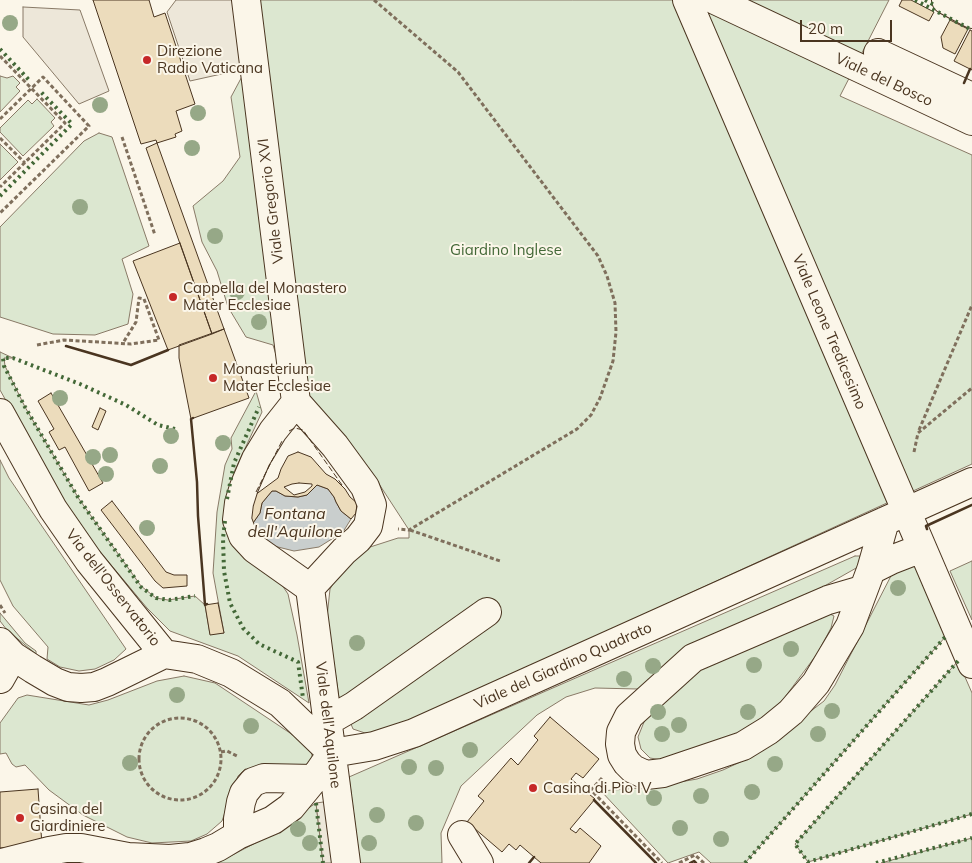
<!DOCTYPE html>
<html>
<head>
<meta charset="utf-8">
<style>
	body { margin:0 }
	#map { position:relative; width:972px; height:863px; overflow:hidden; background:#fbf6e9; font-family:Mulish,sans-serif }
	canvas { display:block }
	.scale { position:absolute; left:800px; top:20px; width:92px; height:22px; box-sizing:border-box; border:2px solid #4a3520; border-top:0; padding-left:6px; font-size:15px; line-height:18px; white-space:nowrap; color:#4a3520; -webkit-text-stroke:4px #fbf6e9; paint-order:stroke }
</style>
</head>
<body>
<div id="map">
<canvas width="972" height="863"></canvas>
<div class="scale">20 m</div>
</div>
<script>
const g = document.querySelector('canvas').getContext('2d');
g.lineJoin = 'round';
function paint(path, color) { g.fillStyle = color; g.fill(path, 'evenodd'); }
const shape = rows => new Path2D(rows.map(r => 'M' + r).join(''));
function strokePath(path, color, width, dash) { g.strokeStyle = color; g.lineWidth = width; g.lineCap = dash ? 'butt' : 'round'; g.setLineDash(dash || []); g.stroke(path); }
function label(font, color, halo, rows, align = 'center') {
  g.font = font + ' Mulish,sans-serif'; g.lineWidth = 4; g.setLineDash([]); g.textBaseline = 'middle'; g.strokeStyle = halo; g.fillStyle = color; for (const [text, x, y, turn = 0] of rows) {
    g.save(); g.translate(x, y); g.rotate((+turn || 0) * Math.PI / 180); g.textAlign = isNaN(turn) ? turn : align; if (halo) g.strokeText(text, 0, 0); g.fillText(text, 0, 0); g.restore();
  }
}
const green = shape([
	[256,0,889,0,840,96,972,155,972,464,413,720,383,732,365,733,353,729,351,724,353,719,366,699,339,698,327,617,330,589,342,567,364,549,398,538,409,538,409,530,368,467,284,381,273,345,246,337,228,307,217,271,202,242,193,206,223,181,240,157,231,97,261,41,256,0],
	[0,76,7,78,13,76,20,83,16,87,20,91,0,112,0,76],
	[37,99,55,118,51,122,54,126,23,156,0,132,0,128,28,100,32,104,37,99],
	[99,133,112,137,149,246,122,259,133,294,128,324,95,335,53,334,0,317,0,227,84,141,99,133],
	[0,144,18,162,0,180,0,144],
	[0,352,13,358,4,358,5,366,25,407,79,499,141,586,156,598,168,600,195,596,205,605,210,634,224,633,213,573,217,512,225,465,232,449,231,438,256,391,262,412,235,470,228,517,278,579,288,594,297,635,309,703,238,656,170,631,147,608,81,529,18,422,0,390,0,352],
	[0,460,9,478,126,649,114,660,95,669,79,671,60,667,47,659,48,647,13,606,0,580,0,460],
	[855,556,861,556,858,567,805,597,689,648,638,689,595,688,566,697,537,715,461,786,441,833,442,863,360,863,349,777,855,556],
	[972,561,972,620,950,571,972,561],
	[915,564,947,635,745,863,711,863,699,852,668,863,601,791,652,787,697,779,723,770,751,757,824,701,835,685,894,570,915,564],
	[0,613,25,643,36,651,36,654,7,630,0,621,0,613],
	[828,613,834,616,831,628,817,654,785,697,769,715,735,737,662,760,650,758,641,749,638,737,644,722,656,707,699,669,828,613],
	[958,661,972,693,972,814,808,862,795,844,958,661],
	[184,676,215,683,311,747,313,764,282,773,245,769,238,776,222,821,207,834,191,841,152,843,127,837,83,815,49,790,25,765,16,767,12,764,6,753,0,754,0,723,18,698,27,695,89,705,108,700,157,681,184,676],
	[316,803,323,863,217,863,263,839,316,803],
	[972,838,972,863,881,863,972,838]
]);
paint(green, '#dce7d0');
strokePath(green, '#887966', 1);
const parking = shape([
	[176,0,235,0,244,69,190,81,167,12,176,0],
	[23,7,80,10,109,91,79,104,23,37,23,7],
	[331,801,338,863,323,863,316,803,331,801]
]);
paint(parking, '#ede7d9');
strokePath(parking, '#887966', 1);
const water = shape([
	[317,485,328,489,334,497,336,502,341,511,351,519,343,532,319,547,294,551,270,545,254,527,253,523,260,513,262,503,272,491,276,491,285,496,298,497,307,495,317,485]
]);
paint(water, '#c9cecd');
strokePath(water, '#887966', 1);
const building = shape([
	[93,0,149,0,154,17,165,13,195,104,176,111,182,131,175,134,176,137,157,143,156,140,141,144,93,0],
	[902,0,911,0,934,12,929,21,899,6,902,0],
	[950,20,968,29,955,54,943,48,941,37,950,20],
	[970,30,972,31,972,70,954,61,970,30],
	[157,143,224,329,212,334,146,148,157,143],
	[180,243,212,334,168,350,133,261,180,243],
	[224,329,249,398,191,419,179,358,179,345,224,329],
	[51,393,103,483,89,491,65,447,59,450,49,432,54,429,38,401,51,393],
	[100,408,106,411,98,430,92,427,100,408],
	[298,452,311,457,326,474,335,479,345,489,350,497,357,503,356,513,351,519,341,511,336,502,334,497,328,489,317,485,307,495,298,497,285,496,276,491,272,491,262,503,260,513,253,523,243,511,255,495,278,478,281,469,288,456,298,452],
	[299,483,312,484,312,486,305,492,294,495,284,487,292,484,299,483],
	[112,501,166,572,174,575,187,575,187,586,163,588,155,581,101,510,112,501],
	[218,603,224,633,210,635,205,605,218,603],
	[550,717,599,759,583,778,576,773,571,779,595,799,570,829,576,833,580,828,601,846,589,863,541,863,520,845,516,850,509,844,502,852,467,822,484,801,478,796,511,758,518,765,538,740,534,736,550,717],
	[38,789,42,845,0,848,0,792,38,789]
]);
paint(building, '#ecdcbc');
strokePath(building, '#4a3520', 1);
const minor = shape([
	[246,0,296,402],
	[687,0,972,664],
	[715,0,972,121],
	[946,0,972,14],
	[878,53,972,97],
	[296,402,273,431,256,459,244,487,239,503,237,520,243,536,255,549,310,588],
	[296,402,335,446,365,487,372,505,368,526,358,539,344,551,310,588],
	[0,413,53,509,89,561,164,654,107,682,94,687,81,688,68,687,55,682,33,669,13,656,0,642],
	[871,570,891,560,922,548],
	[310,588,346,863],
	[862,590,828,600,693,658,629,716,621,732,620,744,622,755,627,763,633,769,646,775,663,773,743,746,769,730,791,712,816,683,850,626,871,570,885,521],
	[164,654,197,659,231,673,280,703,332,753],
	[0,679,13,656],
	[328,721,354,706,487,612],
	[332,753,374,746,414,733,972,482],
	[238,835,238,819,241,802,244,793,253,782,264,778,314,779],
	[462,835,479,863],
	[2,863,49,851,66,848,81,848,128,857,170,859,190,857,206,852,218,847,238,835,273,820,291,807,314,779,332,753]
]);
strokePath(minor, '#4a3520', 30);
strokePath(shape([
	[374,0,458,72,598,256,607,276,615,303,616,332,613,361,600,398,591,415,577,429,409,530,398,529],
	[0,56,65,123,0,187],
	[0,119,43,77,89,126,0,213],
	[122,137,155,235],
	[0,138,25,163],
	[37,345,64,340,131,344,159,340,144,299,139,298,136,322,123,343],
	[919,430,972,305],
	[914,452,918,433,972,388],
	[410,530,500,561],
	[0,605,5,613],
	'139 759a41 41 0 1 1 82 0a41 41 0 1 1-82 0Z',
	[221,752,227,751,239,757],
	[602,778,591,790,662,863],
	[679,863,695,855,704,863]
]), '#7f6f5c', 3, [4, 2.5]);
strokePath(minor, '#fbf6e9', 28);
strokePath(shape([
	[915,0,972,30],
	[925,0,936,6],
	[0,49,29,80],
	[0,196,72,124,39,90],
	[175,429,158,425,126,405,80,384,13,358,3,358,4,366,25,407,79,499,141,587,156,598,169,600,195,596],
	[227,499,234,463,259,407],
	[225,521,223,538,224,571,230,603,243,628,259,644,298,662,303,698],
	[958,661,795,844,808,862,972,814],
	[316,803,323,863],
	[745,863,947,635],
	[876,863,972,838]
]), '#436837', 4, [2.5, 4]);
strokePath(shape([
	[289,431,295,428,303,430,342,485],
	[256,492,282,441]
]), '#4a3520', 1, [6, 2.5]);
strokePath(shape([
	[964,83,970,69],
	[66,346,131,365,168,350],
	[193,418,191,419,197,482,198,516,205,605,207,604],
	[927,529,926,526,972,505],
	[594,800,656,863],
	[529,863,534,857],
	[690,863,694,861,696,863]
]), '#4a3520', 2.5);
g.fillStyle = '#96a887';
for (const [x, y] of [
	[10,23],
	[100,105],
	[198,113],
	[192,148],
	[80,207],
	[215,236],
	[237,292],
	[259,322],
	[60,398],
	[171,436],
	[223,443],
	[110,455],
	[93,457],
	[160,466],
	[106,474],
	[147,528],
	[898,588],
	[357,643],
	[791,649],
	[754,665],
	[653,666],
	[624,679],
	[177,695],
	[832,711],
	[658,712],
	[748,712],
	[679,725],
	[251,726],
	[662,734],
	[818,734],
	[470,750],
	[130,763],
	[775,764],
	[409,767],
	[436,768],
	[752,792],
	[701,796],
	[654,798],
	[377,815],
	[416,823],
	[680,828],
	[298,829],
	[721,839],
	[310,843],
	[369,843]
]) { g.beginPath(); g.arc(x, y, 8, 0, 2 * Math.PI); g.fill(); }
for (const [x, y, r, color] of [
	[147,60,5,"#c62828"],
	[173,297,5,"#c62828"],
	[213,378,5,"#c62828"],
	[533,788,5,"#c62828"],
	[20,818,5,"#c62828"]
]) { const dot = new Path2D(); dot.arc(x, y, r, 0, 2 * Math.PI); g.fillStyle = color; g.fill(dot); strokePath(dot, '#fbf6e9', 2); }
label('15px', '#4a3520', '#fbf6e9', [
	["Direzione",157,51],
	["Radio Vaticana",157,68],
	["Cappella del Monastero",183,288],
	["Mater Ecclesiae",183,305],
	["Monasterium",223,369],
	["Mater Ecclesiae",223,386],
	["Casina di Pio IV",543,788],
	["Casina del",30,809],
	["Giardiniere",30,826]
], 'left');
label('15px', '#4a3520', '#fbf6e9', [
	["Viale del Bosco",884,80,25],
	["Viale Gregorio XVI",271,201,-97],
	["Viale Leone Tredicesimo",829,332,67],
	["Via dell'Osservatorio",113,588,52],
	["Viale del Giardino Quadrato",563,666,-24],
	["Viale dell'Aquilone",328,725,83]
]);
label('15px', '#436837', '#fbf6e9', [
	["Giardino Inglese",506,250]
]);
label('italic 16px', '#4a3520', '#fbf6e9', [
	["Fontana",295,514],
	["dell'Aquilone",295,532]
]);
</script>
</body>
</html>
